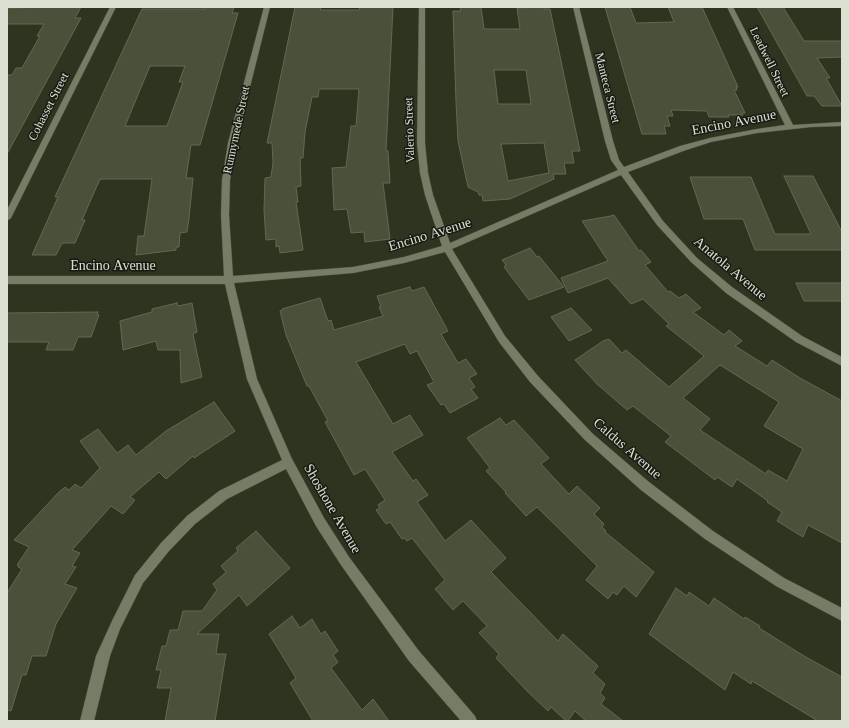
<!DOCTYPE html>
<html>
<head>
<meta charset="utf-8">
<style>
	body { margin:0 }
	#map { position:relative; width:849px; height:728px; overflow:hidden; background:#2f3420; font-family:Georgia,serif }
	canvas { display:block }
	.frame { position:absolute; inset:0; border:8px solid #dce0d3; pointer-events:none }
</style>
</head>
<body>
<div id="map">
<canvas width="849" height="728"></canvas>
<div class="frame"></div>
</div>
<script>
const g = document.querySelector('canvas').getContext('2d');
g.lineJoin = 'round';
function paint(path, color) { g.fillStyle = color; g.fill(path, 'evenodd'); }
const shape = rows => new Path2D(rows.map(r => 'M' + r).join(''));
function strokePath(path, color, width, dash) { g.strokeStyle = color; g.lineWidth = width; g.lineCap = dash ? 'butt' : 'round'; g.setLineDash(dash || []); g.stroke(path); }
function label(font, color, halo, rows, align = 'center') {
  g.font = font + ' Georgia,serif'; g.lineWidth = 3; g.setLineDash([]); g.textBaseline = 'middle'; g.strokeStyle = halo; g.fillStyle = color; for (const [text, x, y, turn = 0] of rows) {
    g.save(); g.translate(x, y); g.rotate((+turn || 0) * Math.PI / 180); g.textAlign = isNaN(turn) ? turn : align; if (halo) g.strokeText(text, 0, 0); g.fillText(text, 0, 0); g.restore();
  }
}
const building = shape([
	[63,7,81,7,75,18,81,18,7,154,7,75,12,75,16,68,22,68,40,36,37,36,44,24,7,24,7,8,63,7],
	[206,7,234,7,232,13,238,13,200,145,191,145,186,178,193,178,189,218,187,232,180,233,179,247,176,247,176,250,136,255,138,236,144,236,152,179,100,179,82,220,85,220,75,243,62,243,56,255,32,255,58,197,55,197,142,9,205,9,206,7],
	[150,66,185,66,179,82,183,82,167,126,125,126,150,66],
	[295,7,321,7,320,10,359,10,360,7,393,7,386,151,388,151,390,183,383,183,390,239,365,242,364,232,351,233,347,209,334,210,332,168,346,167,351,126,356,126,359,89,319,89,318,97,312,97,305,132,303,158,300,158,301,186,296,187,298,202,296,202,303,250,280,253,279,246,276,247,276,239,266,240,264,210,265,178,271,177,273,163,272,143,267,143,295,7],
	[460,7,481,7,484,29,520,29,517,8,544,7,544,9,550,9,580,151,572,151,574,163,564,163,566,174,553,174,554,179,510,199,483,201,482,195,479,195,478,192,468,187,458,141,456,102,453,11,461,11,460,7],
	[494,70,526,70,531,104,498,104,494,70],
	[544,143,549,173,508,181,501,144,544,143],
	[605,7,630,7,636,23,674,22,668,7,702,7,738,87,736,87,737,90,734,90,745,113,742,113,743,115,728,115,729,117,709,117,707,111,671,110,673,116,667,116,670,126,664,126,666,134,642,134,605,7],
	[757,7,783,7,804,41,842,41,842,57,817,58,830,78,826,78,842,106,822,106,814,96,807,96,757,7],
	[784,176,813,176,842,232,842,250,755,250,743,219,704,219,690,177,751,177,775,234,811,234,784,176],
	[611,216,614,215,639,251,641,250,651,262,645,265,668,292,670,291,679,298,686,294,701,308,693,312,724,335,729,330,742,341,735,346,767,366,772,360,800,378,842,401,842,543,808,525,803,537,777,521,782,512,767,502,768,501,737,479,732,487,717,477,715,480,665,442,671,436,633,406,627,410,597,384,575,360,603,341,609,339,622,353,626,350,669,387,704,356,666,326,669,324,643,299,631,304,608,278,568,293,561,278,608,261,582,221,611,216],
	[720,365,779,402,764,426,803,449,787,481,768,470,766,474,700,430,710,419,683,398,720,365],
	[530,248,537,257,539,256,564,287,529,300,504,267,506,265,502,260,530,248],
	[796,283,842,283,842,301,804,301,796,283],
	[410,287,412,291,424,287,448,331,441,334,458,363,466,359,477,374,469,378,475,387,471,389,478,398,450,413,444,404,441,405,427,385,434,382,417,351,410,354,405,344,356,362,393,424,410,415,423,435,392,452,413,481,416,479,428,495,417,502,445,541,471,520,506,558,491,572,558,641,563,634,598,666,593,673,605,684,600,693,605,698,601,704,623,721,586,721,575,711,568,721,566,721,551,707,548,711,527,691,496,658,499,654,479,633,487,626,463,601,453,610,435,589,445,580,412,538,407,541,404,538,402,539,390,522,386,524,376,510,380,508,378,505,385,500,365,469,354,475,325,422,328,421,309,386,307,386,286,335,280,311,283,310,282,309,320,298,328,321,331,320,334,330,383,316,379,307,381,307,377,296,410,287],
	[177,303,178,306,192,303,197,332,193,334,202,377,181,383,180,350,158,350,156,341,123,350,120,321,152,312,152,309,177,303],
	[571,308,592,330,569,341,551,317,571,308],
	[98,312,97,315,99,315,91,337,78,337,73,350,46,350,49,342,7,342,7,313,98,312],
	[214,402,235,431,194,458,193,456,166,479,159,472,130,497,135,500,123,514,111,506,72,550,80,553,72,566,76,567,65,584,77,588,56,624,46,656,32,656,26,675,22,675,11,711,7,710,7,593,22,569,18,567,19,566,17,565,29,547,14,540,58,493,65,487,69,490,75,484,81,488,100,468,80,441,98,429,117,453,128,445,136,455,166,431,214,402],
	[500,418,506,425,514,420,549,458,541,464,569,494,577,486,600,508,594,514,604,524,602,527,606,531,605,532,654,572,636,597,624,586,617,595,613,592,608,599,586,580,597,566,537,507,526,516,505,493,506,492,486,471,490,468,467,438,500,418],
	[256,531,290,568,247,606,239,595,197,634,219,634,216,654,226,654,215,721,165,721,171,688,157,688,161,670,156,670,162,646,166,646,170,630,178,630,183,611,202,611,217,590,213,584,226,572,221,566,238,551,236,548,256,531],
	[676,588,687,596,689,592,709,606,714,598,744,619,745,617,760,626,759,628,804,656,842,677,842,721,818,721,752,681,751,684,733,672,725,690,649,634,676,588],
	[292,616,300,628,312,619,321,634,325,631,338,651,333,655,338,662,331,668,362,710,373,699,389,721,313,721,290,683,296,678,269,634,292,616]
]);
paint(building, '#4a503a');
strokePath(building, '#626952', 1);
const minor = shape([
	[110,7,116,7,11,218,7,221,7,210,110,7],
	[264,7,270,7,236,143,230,180,229,215,233,276,353,267,404,257,442,246,425,195,420,173,417,143,419,7,425,7,425,143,428,173,433,195,450,243,618,170,611,160,605,141,573,7,579,7,613,141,619,160,624,167,680,146,710,138,757,129,785,125,727,7,733,7,793,125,842,122,842,126,811,127,757,133,711,142,686,150,628,172,663,221,697,258,732,287,802,336,842,357,842,366,796,342,726,293,691,262,657,225,621,175,452,249,505,336,538,376,593,434,649,482,713,531,784,578,842,608,842,621,776,586,705,539,641,490,585,440,530,382,499,342,445,252,404,263,353,273,234,283,257,379,292,459,324,518,349,557,419,651,475,716,477,721,461,721,409,661,341,565,316,526,286,469,227,499,195,524,169,551,143,583,120,629,110,656,94,721,80,721,96,656,112,621,135,575,161,543,187,516,219,491,282,460,247,379,225,284,7,284,7,276,224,276,221,215,222,180,228,143,264,7]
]);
strokePath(minor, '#4a4f3e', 1);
paint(minor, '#767c65');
label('12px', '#dce0d3', '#181b12', [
	["Leadwell Street",769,62,64],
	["Manteca Street",607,88,76],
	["Cohasset Street",49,107,-63],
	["Runnymede Street",237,130,-78],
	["Valerio Street",410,130,-92]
]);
label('14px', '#dce0d3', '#181b12', [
	["Encino Avenue",734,123,-11],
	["Encino Avenue",430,235,-17],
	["Encino Avenue",113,266],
	["Anatola Avenue",730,269,40],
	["Caldus Avenue",627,449,41],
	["Shoshone Avenue",332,509,60]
]);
</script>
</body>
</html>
